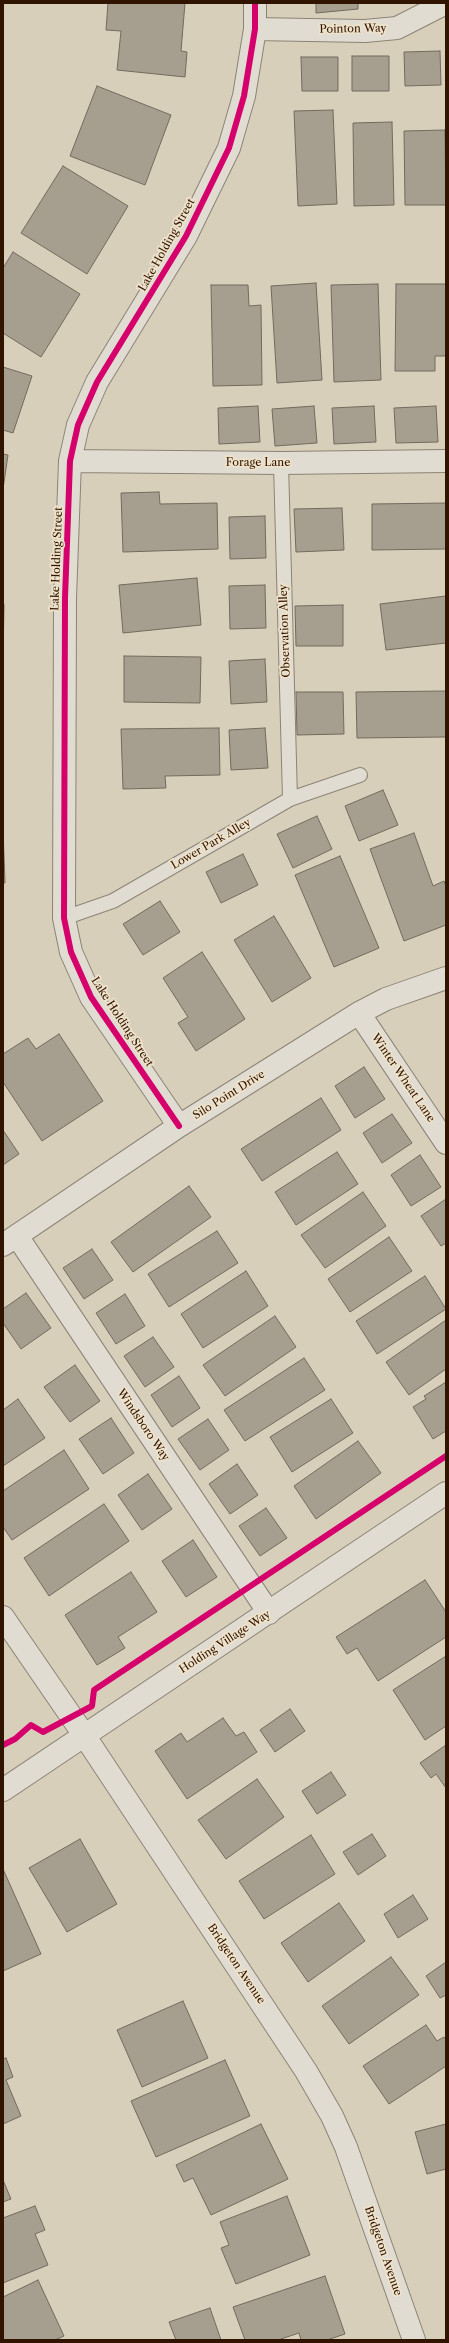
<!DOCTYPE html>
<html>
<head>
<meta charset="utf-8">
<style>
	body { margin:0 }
	#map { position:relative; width:449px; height:2343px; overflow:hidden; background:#d8cfbb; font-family:"Libre Caslon Text",serif }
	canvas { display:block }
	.frame { position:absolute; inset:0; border:4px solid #311400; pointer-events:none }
</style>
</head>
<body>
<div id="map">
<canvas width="449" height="2343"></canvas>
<div class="frame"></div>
</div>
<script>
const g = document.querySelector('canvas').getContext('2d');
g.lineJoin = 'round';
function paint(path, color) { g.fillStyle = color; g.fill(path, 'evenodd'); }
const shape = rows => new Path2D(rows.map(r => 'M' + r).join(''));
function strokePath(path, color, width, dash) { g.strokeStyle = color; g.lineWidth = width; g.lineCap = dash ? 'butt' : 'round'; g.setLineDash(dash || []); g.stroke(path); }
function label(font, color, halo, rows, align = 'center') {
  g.font = font + ' "Libre Caslon Text",serif'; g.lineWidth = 3.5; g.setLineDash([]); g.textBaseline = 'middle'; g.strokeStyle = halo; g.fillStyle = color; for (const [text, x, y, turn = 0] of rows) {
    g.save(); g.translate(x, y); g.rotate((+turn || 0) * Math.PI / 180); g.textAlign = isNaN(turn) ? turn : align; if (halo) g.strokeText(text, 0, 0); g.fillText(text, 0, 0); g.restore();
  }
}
const building = shape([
	[108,3,185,3,181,51,187,52,185,77,117,70,121,31,106,30,108,3],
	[316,3,358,3,358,9,316,13,316,3],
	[440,51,441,85,405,86,404,52,440,51],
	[352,56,389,56,389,91,352,91,352,56],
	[301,57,338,57,338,91,302,91,301,57],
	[97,86,171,115,145,185,70,156,97,86],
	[333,110,337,204,298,206,294,111,333,110],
	[392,122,394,205,354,206,353,123,392,122],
	[445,130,446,205,405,205,404,131,445,130],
	[63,166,128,206,87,274,21,233,63,166],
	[13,252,80,294,41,357,3,333,3,268,13,252],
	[316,283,322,380,277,383,271,286,316,283],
	[378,284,381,380,334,382,331,285,378,284],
	[396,284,446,284,446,356,435,356,435,371,395,371,396,284],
	[211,285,248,285,249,306,261,305,262,385,213,386,211,285],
	[3,367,32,376,13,433,3,430,3,367],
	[258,406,260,442,219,444,218,408,258,406],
	[314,406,317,443,275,446,272,409,314,406],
	[374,406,376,442,334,444,332,408,374,406],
	[436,406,438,442,396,443,394,408,436,406],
	[3,454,8,455,3,489,3,454],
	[159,492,160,504,217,503,218,549,123,552,121,493,159,492],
	[446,503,446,549,372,550,372,504,446,503],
	[342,508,344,550,296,552,294,509,342,508],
	[265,516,266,558,230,559,229,517,265,516],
	[197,578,201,625,123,633,119,585,197,578],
	[265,585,266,628,230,629,229,586,265,585],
	[446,596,446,643,386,650,380,604,446,596],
	[3,604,4,604,3,662,3,604],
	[343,605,343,646,296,646,295,606,343,605],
	[124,656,201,657,200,703,124,702,124,656],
	[265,659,267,702,231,704,229,661,265,659],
	[446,691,446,737,357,738,356,692,446,691],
	[296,692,343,692,344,734,297,735,296,692],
	[219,728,220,775,165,776,166,788,123,789,121,729,219,728],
	[265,728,268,768,231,770,229,730,265,728],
	[383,790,398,825,359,841,345,806,383,790],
	[317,816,332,849,293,868,277,834,317,816],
	[3,830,5,883,3,883,3,830],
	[414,833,433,886,444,881,446,886,446,925,404,941,370,849,414,833],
	[243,854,258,885,221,903,206,872,243,854],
	[340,856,379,948,334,967,295,875,340,856],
	[160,901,180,932,143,955,123,924,160,901],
	[274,916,311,978,272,1002,234,940,274,916],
	[202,952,245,1019,196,1051,178,1023,188,1017,163,978,202,952],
	[59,1034,103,1101,42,1141,3,1082,3,1054,28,1038,36,1049,59,1034],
	[364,1067,385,1099,355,1118,335,1086,364,1067],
	[321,1098,341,1130,262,1181,241,1149,321,1098],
	[392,1114,412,1143,382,1163,363,1133,392,1114],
	[3,1130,19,1154,3,1165,3,1130],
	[337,1152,358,1184,296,1225,275,1192,337,1152],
	[420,1155,441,1187,411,1206,391,1175,420,1155],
	[189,1186,211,1217,133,1272,111,1242,189,1186],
	[363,1192,386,1226,325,1268,301,1235,363,1192],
	[446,1199,446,1243,441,1246,421,1216,446,1199],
	[217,1231,238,1263,169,1307,148,1274,217,1231],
	[389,1237,412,1271,350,1312,328,1279,389,1237],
	[92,1249,113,1280,84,1299,63,1268,92,1249],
	[246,1271,268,1306,203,1348,181,1314,246,1271],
	[425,1276,446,1309,377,1354,356,1321,425,1276],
	[26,1293,51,1328,21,1349,3,1323,3,1309,26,1293],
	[125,1294,145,1326,116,1344,96,1313,125,1294],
	[275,1316,296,1347,225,1396,203,1365,275,1316],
	[446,1320,446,1369,409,1395,386,1362,446,1320],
	[153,1337,174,1367,145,1387,124,1356,153,1337],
	[304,1358,325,1390,245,1441,224,1410,304,1358],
	[75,1365,100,1401,70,1422,44,1387,75,1365],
	[179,1376,200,1408,172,1427,151,1395,179,1376],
	[446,1382,446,1431,433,1439,413,1407,426,1399,424,1396,446,1382],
	[18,1399,45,1438,3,1466,3,1410,18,1399],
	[331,1399,353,1433,292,1472,270,1437,331,1399],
	[111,1418,134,1453,103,1474,79,1439,111,1418],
	[208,1419,229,1450,200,1470,178,1439,208,1419],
	[358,1441,381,1473,316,1519,294,1486,358,1441],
	[64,1450,89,1489,12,1540,3,1527,3,1491,64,1450],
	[237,1464,258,1495,230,1514,209,1484,237,1464],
	[148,1474,172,1509,142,1530,118,1495,148,1474],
	[104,1504,129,1541,49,1596,24,1558,104,1504],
	[266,1508,287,1538,260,1556,239,1526,266,1508],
	[193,1540,217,1577,186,1597,162,1561,193,1540],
	[131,1572,157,1612,118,1637,125,1648,97,1665,65,1615,131,1572],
	[425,1580,446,1612,446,1637,378,1681,357,1648,347,1654,336,1637,425,1580],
	[446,1656,446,1726,425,1740,393,1690,446,1656],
	[290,1709,305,1731,275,1752,260,1730,290,1709],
	[223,1718,236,1736,244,1732,257,1752,187,1799,155,1751,181,1733,187,1742,223,1718],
	[446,1745,446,1788,436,1774,431,1778,420,1763,446,1745],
	[331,1772,346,1795,317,1814,302,1791,331,1772],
	[257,1779,284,1817,226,1859,198,1820,257,1779],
	[372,1834,386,1856,358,1875,343,1852,372,1834],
	[311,1835,335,1874,264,1919,239,1881,311,1835],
	[80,1839,117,1904,67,1932,29,1868,80,1839],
	[3,1869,41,1954,3,1971,3,1869],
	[413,1895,428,1919,398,1938,384,1914,413,1895],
	[339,1903,365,1941,308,1982,281,1943,339,1903],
	[391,1957,419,1995,349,2044,322,2006,391,1957],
	[446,1962,446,1995,440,1998,426,1976,446,1962],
	[183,2001,208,2058,142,2087,117,2030,183,2001],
	[426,2025,437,2041,444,2037,446,2040,446,2066,389,2104,363,2066,426,2025],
	[6,2058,13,2077,6,2080,21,2116,3,2124,3,2059,6,2058],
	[225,2060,250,2116,156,2157,131,2101,225,2060],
	[261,2124,288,2179,211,2215,193,2178,184,2182,176,2165,261,2124],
	[446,2124,446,2169,427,2174,415,2132,446,2124],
	[3,2180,11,2199,3,2202,3,2180],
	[287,2196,310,2255,236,2284,221,2248,229,2245,220,2222,287,2196],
	[35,2206,45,2230,35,2234,48,2265,3,2283,3,2218,35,2206],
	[325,2276,345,2334,327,2340,301,2340,299,2333,278,2340,245,2340,233,2307,325,2276],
	[38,2280,64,2336,55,2340,3,2340,3,2297,38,2280],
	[210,2308,221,2340,176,2340,169,2322,210,2308]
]);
paint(building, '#a69e8f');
strokePath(building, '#736a5d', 1);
const lane = shape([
	[281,463,290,799],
	[64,918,113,901,290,799,360,775]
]);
const street = shape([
	[255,29,365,31,397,28,446,3],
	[70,461,281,463,446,461],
	[359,1013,446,1143],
	[179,1126,91,997,71,952,64,918,65,598,70,461,78,425,97,382,186,236,229,148,244,96,255,29,255,3],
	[17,1236,269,1613],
	[3,1245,179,1126,359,1013,386,999,446,978],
	[3,1617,84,1735,306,2071,332,2116,346,2147,414,2340],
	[3,1790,446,1493]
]);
strokePath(lane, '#8c8375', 16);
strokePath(street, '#8c8375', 24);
strokePath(lane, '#e0dcd2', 14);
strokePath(street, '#e0dcd2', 22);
strokePath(shape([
	[179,1126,91,997,71,952,64,918,65,598,70,461,78,425,97,382,186,236,229,148,244,96,255,29,255,3],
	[3,1745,15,1739,31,1725,43,1732,92,1706,94,1690,446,1456]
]), '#d6006c', 6);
label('11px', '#311400', '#eee2ca', [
	["Pointon Way",353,29,-1],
	["Lake Holding Street",167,245,-61],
	["Forage Lane",258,463],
	["Lake Holding Street",57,559,-88],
	["Observation Alley",285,631,-92],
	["Lower Park Alley",211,844,-30],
	["Lake Holding Street",122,1022,57],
	["Winter Wheat Lane",403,1078,56],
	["Silo Point Drive",229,1095,-32],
	["Windsboro Way",143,1425,56],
	["Holding Village Way",225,1642,-33],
	["Bridgeton Avenue",236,1964,56],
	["Bridgeton Avenue",383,2251,71]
]);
</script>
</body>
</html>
